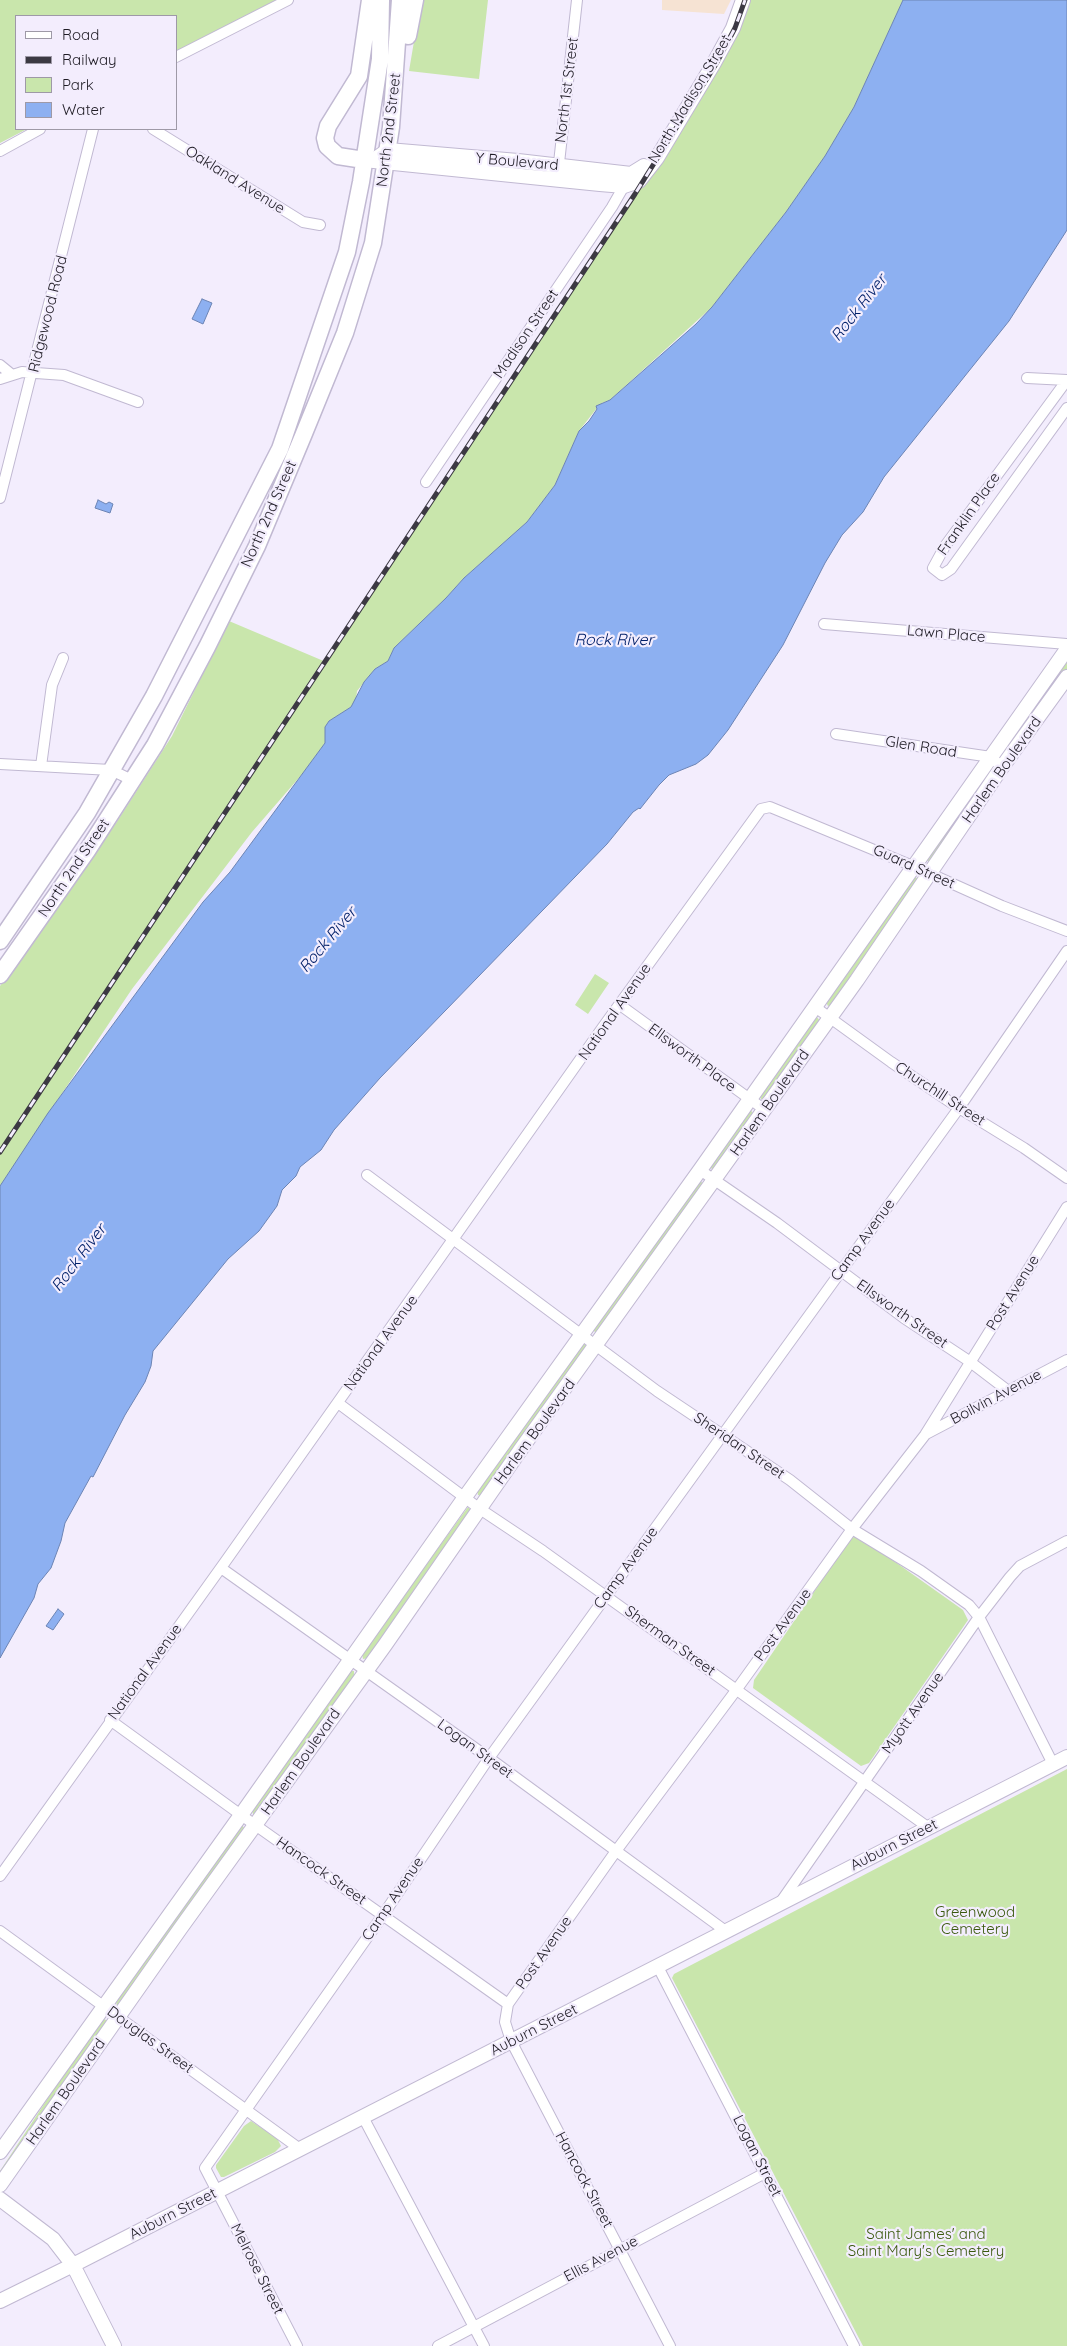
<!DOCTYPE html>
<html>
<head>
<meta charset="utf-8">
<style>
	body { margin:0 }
	#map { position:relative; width:1067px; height:2346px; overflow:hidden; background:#f3edfd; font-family:Quicksand,sans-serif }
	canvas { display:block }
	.legend { position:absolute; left:15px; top:15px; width:162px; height:115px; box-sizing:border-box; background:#f3edfd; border:1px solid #9e99a7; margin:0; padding:6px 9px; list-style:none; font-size:15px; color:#1f1c25 }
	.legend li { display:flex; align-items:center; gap:10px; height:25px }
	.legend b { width:25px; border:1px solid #9e99a7 }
</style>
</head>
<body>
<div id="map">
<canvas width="1067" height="2346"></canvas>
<ul class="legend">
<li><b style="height:6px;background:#fff"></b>Road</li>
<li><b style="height:6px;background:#3c3943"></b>Railway</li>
<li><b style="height:14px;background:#c9e6ac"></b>Park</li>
<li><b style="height:14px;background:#8db0f1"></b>Water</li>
</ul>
</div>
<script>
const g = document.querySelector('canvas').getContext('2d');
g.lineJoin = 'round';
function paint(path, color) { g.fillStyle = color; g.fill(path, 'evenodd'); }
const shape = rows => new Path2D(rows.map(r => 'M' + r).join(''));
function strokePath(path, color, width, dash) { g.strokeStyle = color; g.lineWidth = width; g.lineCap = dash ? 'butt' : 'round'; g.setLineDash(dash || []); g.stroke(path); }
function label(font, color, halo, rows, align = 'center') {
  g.font = font + ' Quicksand,sans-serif'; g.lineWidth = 4.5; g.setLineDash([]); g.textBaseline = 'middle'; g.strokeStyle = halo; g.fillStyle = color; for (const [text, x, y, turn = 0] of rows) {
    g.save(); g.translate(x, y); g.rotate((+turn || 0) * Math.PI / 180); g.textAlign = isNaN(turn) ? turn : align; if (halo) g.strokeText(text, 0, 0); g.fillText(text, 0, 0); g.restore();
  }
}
paint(shape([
	[662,0,731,0,724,14,662,10]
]), '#f6e3d3');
paint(shape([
	[0,0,278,0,176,52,176,16,16,16,16,129,27,129,0,143],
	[421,0,488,0,479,79,409,71],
	[745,0,903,0,854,107,825,156,786,212,712,307,610,400,602,403,597,408,579,431,555,485,527,522,464,578,446,598,394,648,388,661,375,669,357,691,356,700,351,707,329,721,325,727,325,743,304,772,252,832,132,989,0,1186,0,986,116,823,172,736,229,621,326,662,635,194],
	[1067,661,1067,671,1000,759,999,757],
	[991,771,932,861,929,862,927,860],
	[915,877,919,879,832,1005,828,1006,826,1002],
	[595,974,609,983,588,1014,575,1005],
	[817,1017,820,1021,763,1100,761,1099,760,1096,814,1018],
	[751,1110,753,1114,713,1170,711,1168,710,1165],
	[700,1181,704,1184,597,1333,595,1332,593,1330],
	[584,1343,587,1347,481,1496,478,1495,477,1490],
	[468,1507,471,1510,368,1658,363,1659,362,1653],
	[854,1537,860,1537,963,1610,968,1620,869,1763,861,1766,753,1688,754,1680,850,1539],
	[351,1671,354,1671,354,1676,255,1815,253,1814,252,1809],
	[1067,1769,1067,2346,863,2346,672,1978,674,1974],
	[242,1825,245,1829,119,2006,117,2007,116,2001],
	[104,2019,108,2021,0,2175,0,2171,62,2077],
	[251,2121,277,2138,281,2146,275,2152,224,2177,221,2177,216,2168,216,2165,244,2126]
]), '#c9e6ac');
const water = shape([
	[903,0,1067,0,1067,230,1009,321,884,477,863,512,842,535,825,563,783,645,728,730,708,755,696,764,669,775,659,785,640,809,639,808,633,812,607,844,380,1078,334,1130,321,1150,300,1167,296,1176,282,1190,277,1206,259,1231,228,1259,153,1351,151,1366,145,1382,125,1415,93,1477,91,1476,65,1523,61,1541,51,1568,38,1584,34,1598,0,1658,0,1186,48,1113,203,902,230,872,325,743,325,727,329,721,351,707,364,682,375,669,388,661,394,648,446,598,464,578,527,522,555,485,579,431,589,421,597,409,596,406,610,400,696,324,712,307,786,212,825,156,854,107,903,0],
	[202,299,212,303,203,324,192,319,202,299],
	[98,500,106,504,109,502,113,504,110,513,95,508,98,500],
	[58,1609,64,1614,53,1630,46,1626,58,1609]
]);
paint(water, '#8db0f1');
strokePath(water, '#6c84b4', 1);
const street = shape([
	[176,57,288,0],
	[153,129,303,222,320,225],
	[0,151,40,129],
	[558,172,577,0],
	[0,365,11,374],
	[1027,378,1067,380],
	[0,379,22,372,64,375,138,402],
	[1067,380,945,546,933,568,942,575,951,569,1067,408],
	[426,482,612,207,624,186],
	[0,498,93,129],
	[824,624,1067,644],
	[836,734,991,757,1002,767],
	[0,764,111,770,132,780],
	[41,766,52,685,63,658],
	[620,1005,765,1110],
	[815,1007,891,1062,959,1108,1024,1148,1067,1178],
	[700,1170,777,1223,904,1318,969,1361,1007,1390],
	[367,1175,657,1391,790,1480,852,1529,921,1571,969,1605,979,1617,1053,1764],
	[338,1403,480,1509,543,1551,929,1828],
	[926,1434,1067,1360],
	[221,1568,489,1758,727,1932],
	[110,1720,241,1815,508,2004],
	[0,1876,225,1562,603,1027,761,809,770,807,913,866,1002,906,1067,931],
	[780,1903,979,1617,1010,1577,1020,1566,1067,1541],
	[0,1931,300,2149],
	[658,1967,854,2346],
	[363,2117,484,2346],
	[297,2346,205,2168,383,1915,489,1758,959,1108,1067,951],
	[438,2346,765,2173],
	[670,2346,511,2041,505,2022,508,2004,616,1851,737,1689,852,1529,925,1435,1067,1207]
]);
const secondary = shape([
	[378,157,388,150,518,161,631,174,644,166],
	[364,160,600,184,624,186,639,181,657,158,714,63,733,28,743,0],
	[0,2152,241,1815,465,1497,700,1170,1067,649],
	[0,2185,180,1929,385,1645,521,1449,857,980,1002,767,1067,677],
	[0,2199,53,2239,73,2265,114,2346],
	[0,2301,73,2265,1067,1757]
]);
const primary = shape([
	[408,36,415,0],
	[364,160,338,156,327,146,325,138,328,126,359,76,370,0],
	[0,941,87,813,154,696,280,449,347,252,361,182,380,59,381,0],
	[0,975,87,851,155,745,207,647,257,546,303,436,345,333,373,243,391,127,400,0]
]);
strokePath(street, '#c1b9d2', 12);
strokePath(secondary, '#c1b9d2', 16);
strokePath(primary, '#c1b9d2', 19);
strokePath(street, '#fff', 10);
strokePath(secondary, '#fff', 14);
strokePath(primary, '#fff', 16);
const rail = shape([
	[0,1152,635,194,716,64,735,28,745,0]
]);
strokePath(rail, '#3c3943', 5);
strokePath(rail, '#f3edfd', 3, [9]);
label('15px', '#1f1c25', '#f3edfd', [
	["North 1st Street",567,90,-83],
	["North Madison Street",690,99,-59],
	["North 2nd Street",389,130,-83],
	["Y Boulevard",517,162,5],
	["Oakland Avenue",235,180,32],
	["Ridgewood Road",48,314,-76],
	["Madison Street",526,334,-56],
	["North 2nd Street",269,514,-66],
	["Franklin Place",969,514,-55],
	["Lawn Place",946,634,5],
	["Glen Road",921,747,9],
	["Harlem Boulevard",1002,770,-55],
	["Guard Street",914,867,24],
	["North 2nd Street",74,868,-56],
	["National Avenue",615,1012,-55],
	["Ellsworth Place",692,1058,36],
	["Churchill Street",940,1094,33],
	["Harlem Boulevard",770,1103,-55],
	["Camp Avenue",863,1240,-54],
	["Post Avenue",1013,1293,-58],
	["Ellsworth Street",902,1314,35],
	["National Avenue",381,1343,-54],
	["Boilvin Avenue",996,1397,-28],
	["Harlem Boulevard",535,1432,-54],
	["Sheridan Street",739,1446,34],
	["Camp Avenue",626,1568,-54],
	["Post Avenue",783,1625,-54],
	["Sherman Street",670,1641,36],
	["National Avenue",145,1672,-54],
	["Myott Avenue",913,1713,-55],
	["Logan Street",475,1749,36],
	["Harlem Boulevard",301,1762,-55],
	["Auburn Street",894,1845,-27],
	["Hancock Street",321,1871,35],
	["Camp Avenue",393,1899,-56],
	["Post Avenue",544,1953,-55],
	["Auburn Street",534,2030,-27],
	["Douglas Street",150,2040,36],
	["Harlem Boulevard",66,2092,-55],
	["Logan Street",757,2156,63],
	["Hancock Street",584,2180,62],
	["Auburn Street",173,2214,-27],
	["Ellis Avenue",601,2259,-28],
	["Melrose Street",257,2269,63]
]);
label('15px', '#3a590d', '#f3edfd', [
	["Greenwood",975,1912],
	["Cemetery",975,1929],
	["Saint James' and",926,2234],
	["Saint Mary's Cemetery",926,2251]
]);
label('italic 16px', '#022069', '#f3edfd', [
	["Rock River",859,308,-52],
	["Rock River",614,640],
	["Rock River",328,940,-50],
	["Rock River",79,1258,-53]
]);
</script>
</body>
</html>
